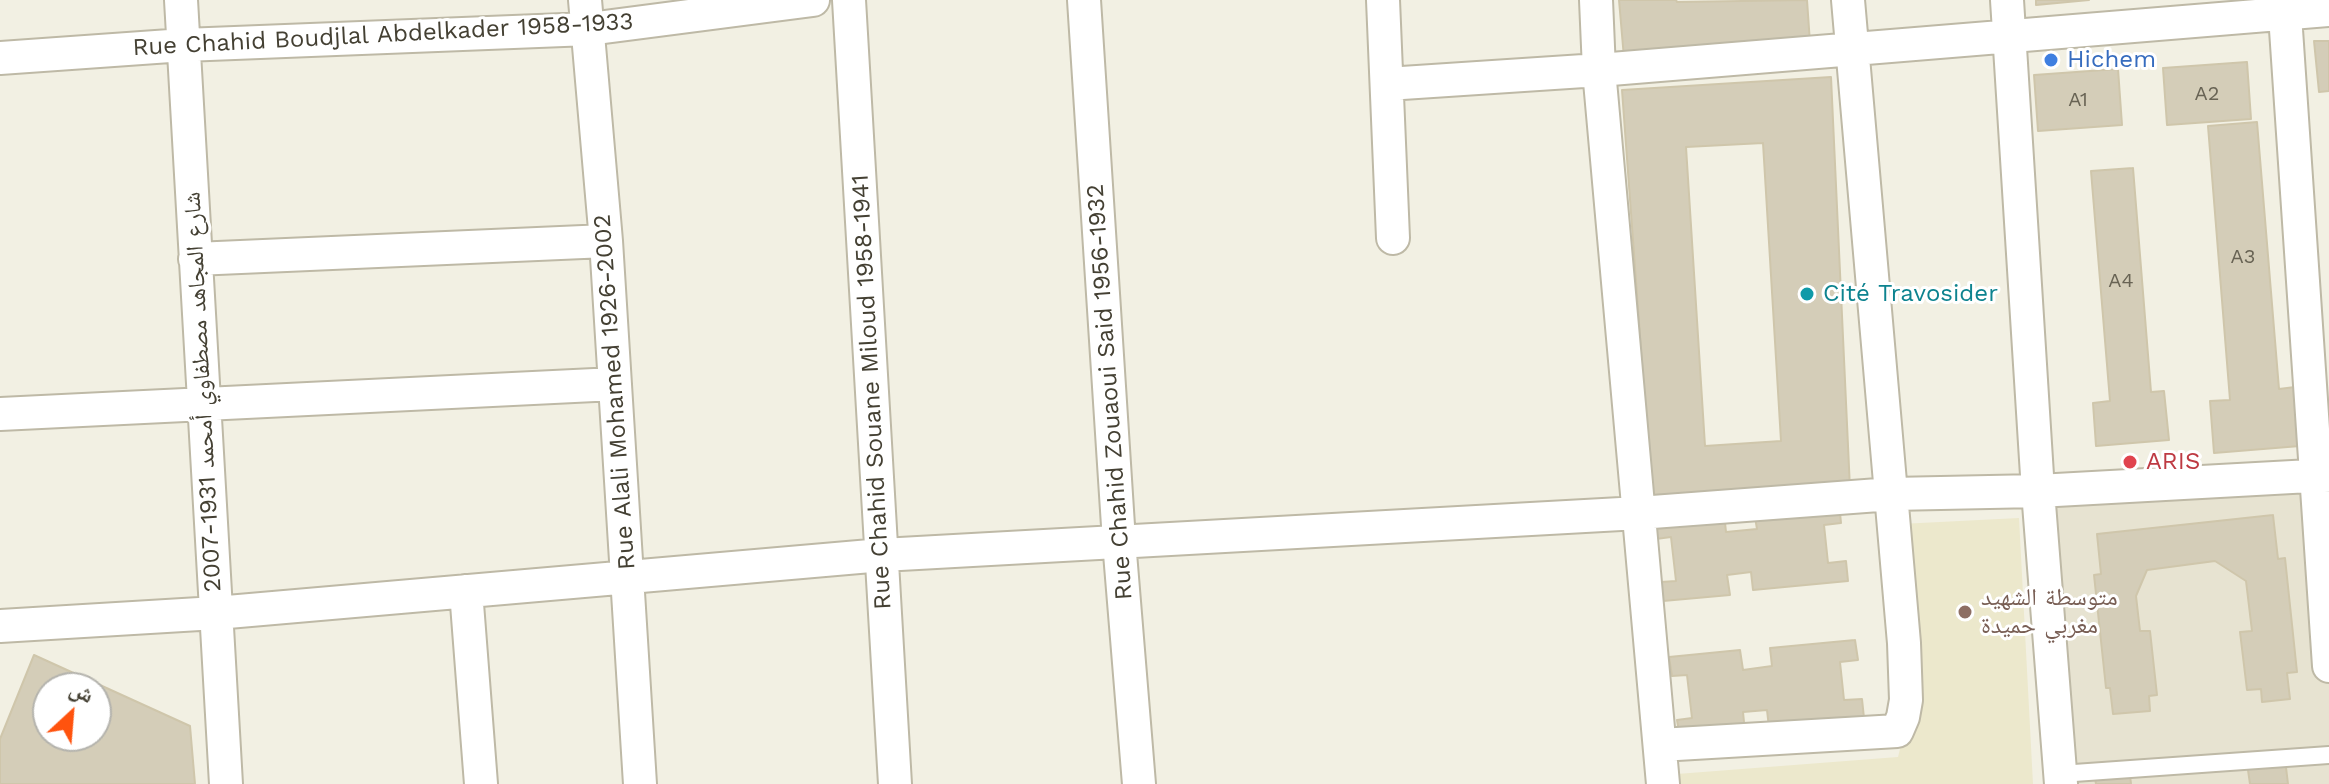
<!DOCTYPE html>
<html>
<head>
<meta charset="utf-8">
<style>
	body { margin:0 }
	#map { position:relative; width:2329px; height:784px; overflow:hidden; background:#f2f0e3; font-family:"Work Sans","Noto Naskh Arabic",sans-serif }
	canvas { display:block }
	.north { position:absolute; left:32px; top:672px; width:80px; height:80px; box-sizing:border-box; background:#fff; border:2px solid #b4b3ad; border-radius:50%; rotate:26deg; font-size:22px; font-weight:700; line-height:32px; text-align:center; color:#444033 }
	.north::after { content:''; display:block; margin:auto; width:28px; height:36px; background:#ff530e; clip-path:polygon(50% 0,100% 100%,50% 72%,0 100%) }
</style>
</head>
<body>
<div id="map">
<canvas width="2329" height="784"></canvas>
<div class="north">ش</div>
</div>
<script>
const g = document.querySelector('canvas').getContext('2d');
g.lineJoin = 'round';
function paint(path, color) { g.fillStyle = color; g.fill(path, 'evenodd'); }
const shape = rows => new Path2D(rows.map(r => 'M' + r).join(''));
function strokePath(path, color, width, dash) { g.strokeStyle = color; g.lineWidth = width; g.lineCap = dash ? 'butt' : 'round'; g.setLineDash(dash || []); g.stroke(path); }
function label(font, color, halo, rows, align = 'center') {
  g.font = font + ' "Work Sans","Noto Naskh Arabic",sans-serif'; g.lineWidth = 6; g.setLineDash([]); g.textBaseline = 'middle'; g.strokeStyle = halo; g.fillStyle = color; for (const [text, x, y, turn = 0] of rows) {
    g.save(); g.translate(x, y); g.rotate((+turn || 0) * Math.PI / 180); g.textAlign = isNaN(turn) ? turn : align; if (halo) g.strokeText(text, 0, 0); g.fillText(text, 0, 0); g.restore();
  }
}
paint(shape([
	[2329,491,2329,784,2066,784,2039,502]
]), '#e7e3d1');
paint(shape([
	[2019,518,2033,784,1677,784,1677,774,1898,757,1912,701,1900,524]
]), '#ece8cc');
const building = shape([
	[1619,0,1676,0,1677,2,1807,0,1810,43,1624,58,1619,0],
	[2036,0,2089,0,2036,5,2036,0],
	[2314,41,2329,41,2329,91,2319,92,2314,41],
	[2247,62,2251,119,2167,125,2163,68,2247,62],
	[2118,69,2122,125,2038,131,2034,75,2118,69],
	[1831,77,1850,489,1652,500,1622,90,1831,77],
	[1763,143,1781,441,1705,446,1686,147,1763,143],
	[2257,122,2279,389,2295,387,2300,446,2214,453,2210,401,2230,400,2208,126,2257,122],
	[2133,168,2151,392,2164,391,2169,440,2096,446,2093,403,2110,401,2091,171,2133,168],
	[1839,502,1841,523,1824,525,1828,563,1846,561,1848,581,1753,590,1751,572,1727,575,1730,595,1663,601,1661,582,1676,581,1671,537,1656,539,1653,520,1724,513,1726,532,1757,529,1754,511,1839,502],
	[2273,515,2278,559,2285,558,2297,672,2287,673,2290,699,2262,702,2261,689,2247,690,2240,632,2252,631,2246,581,2215,561,2147,570,2136,596,2140,631,2150,631,2157,695,2149,696,2150,711,2113,714,2110,688,2106,688,2094,575,2101,574,2097,534,2273,515],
	[1855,640,1858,660,1840,662,1844,700,1862,699,1864,718,1769,728,1767,710,1743,712,1745,732,1680,738,1677,720,1692,718,1687,675,1672,676,1669,657,1740,650,1743,670,1772,666,1770,648,1855,640],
	[34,655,190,726,195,784,0,784,0,739,34,655],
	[48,688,96,688,96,736,48,736,48,688],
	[2285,759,2288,784,2250,784,2247,763,2285,759],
	[2130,775,2131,784,2096,784,2095,778,2130,775]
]);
paint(building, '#d4cdb8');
strokePath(building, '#cfc6ab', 2);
const service = shape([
	[2060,774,2329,755]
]);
const minor = shape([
	[181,0,226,784],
	[585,0,606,241,640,784],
	[849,0,895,784],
	[1084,0,1119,541,1139,784],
	[1383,0,1393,238],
	[1596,0,1599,70,1663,784],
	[2007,0,2038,491,2061,784],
	[2284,0,2329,666],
	[0,58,184,45,589,29,813,0],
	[1387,84,1599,70,2329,10],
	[195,259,606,241],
	[0,414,615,384],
	[466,591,481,784],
	[0,626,216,613,882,555,1639,513,1892,494,2038,491,2329,475],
	[1660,745,1897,731,1903,717,1906,700,1904,643,1848,0]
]);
strokePath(service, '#beb9a6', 20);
strokePath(minor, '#beb9a6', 36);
strokePath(service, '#fff', 16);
strokePath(minor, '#fff', 32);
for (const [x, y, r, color] of [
	[2051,60,8,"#3f7fe0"],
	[1807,294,8,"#0f9aa8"],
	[2130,462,8,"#e0444e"],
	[1965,612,8,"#8d6e63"]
]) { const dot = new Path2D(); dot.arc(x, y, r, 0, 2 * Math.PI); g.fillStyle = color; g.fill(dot); strokePath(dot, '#fff', 3); }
label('20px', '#686354', null, [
	["A2",2207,94],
	["A1",2078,100],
	["A3",2243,257],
	["A4",2121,281]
]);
label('24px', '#444033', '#fff', [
	["Rue Chahid Boudjlal Abdelkader 1958-1933",383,35,-3],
	["شارع المجاهد مصطفاوي أمحمد 1931-2007",203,392,-93],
	["Rue Alali Mohamed 1926-2002",615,392,-94],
	["Rue Chahid Souane Miloud 1958-1941",872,392,-93],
	["Rue Chahid Zouaoui Said 1956-1932",1110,392,-94]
]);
label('24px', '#366cbe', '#fff', [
	["Hichem",2067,60]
], 'left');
label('24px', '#0d838f', '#fff', [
	["Cité Travosider",1823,294]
], 'left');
label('24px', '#be3a42', '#fff', [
	["ARIS",2146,462]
], 'left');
label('24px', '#785e54', '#fff', [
	["متوسطة الشهيد",1981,598],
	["مغربي حميدة",1981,626]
], 'left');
</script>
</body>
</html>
